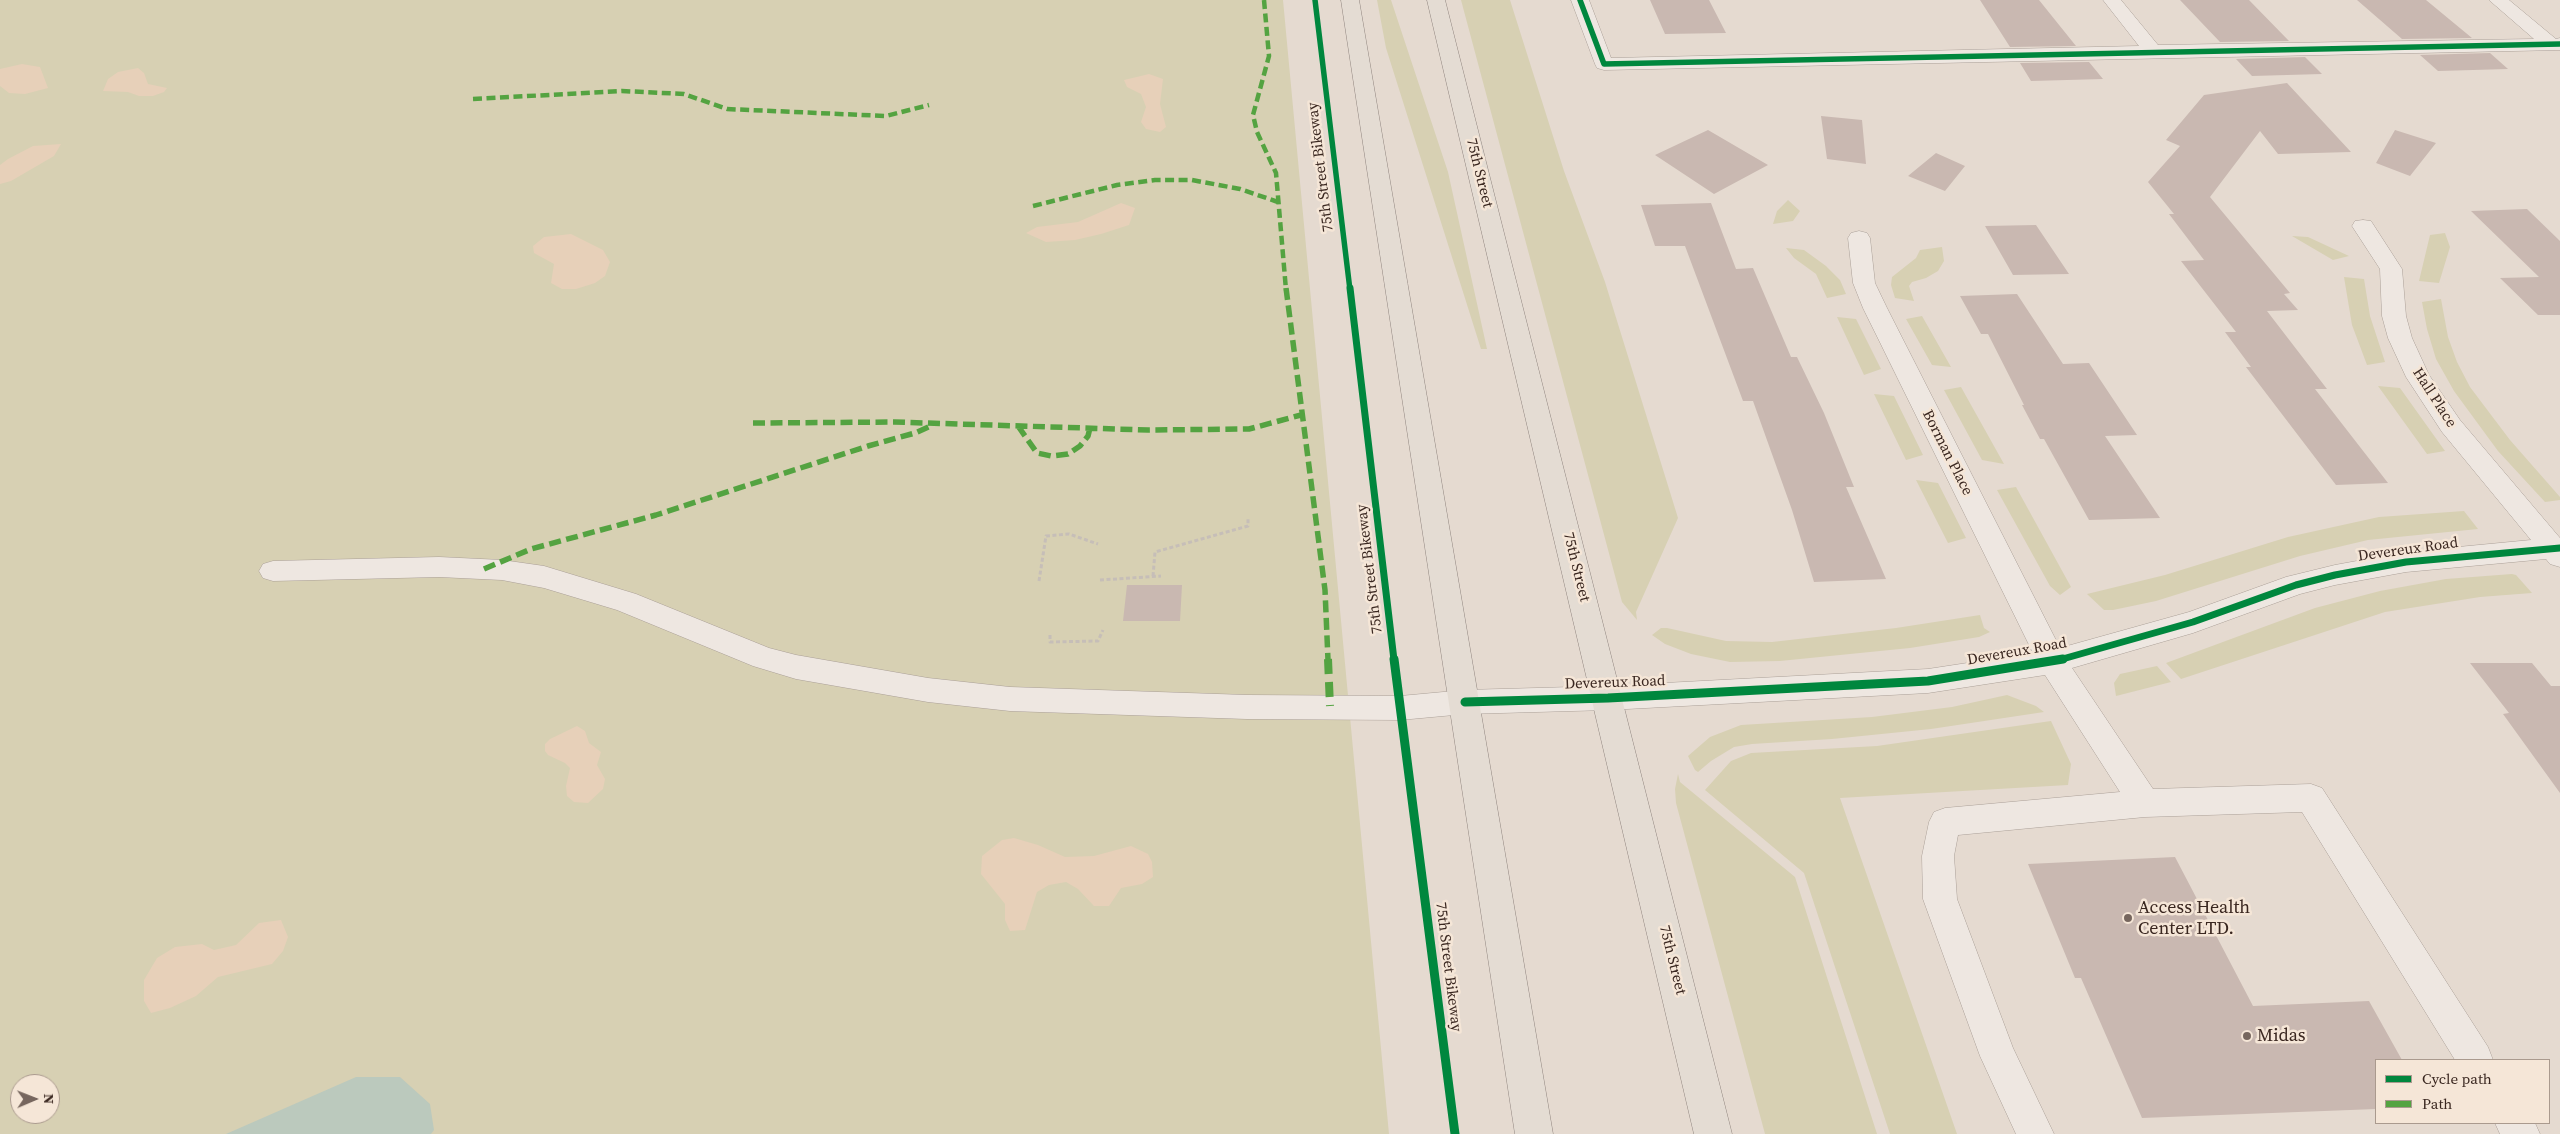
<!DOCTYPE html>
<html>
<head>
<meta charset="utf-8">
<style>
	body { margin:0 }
	#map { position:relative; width:2560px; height:1134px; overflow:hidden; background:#e5dad0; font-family:"Source Serif 4",serif }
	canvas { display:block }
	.legend { position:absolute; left:2375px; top:1059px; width:175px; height:65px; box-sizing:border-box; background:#f5e6d7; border:1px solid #aa9a8e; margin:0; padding:6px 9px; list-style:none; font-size:15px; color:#3a2720 }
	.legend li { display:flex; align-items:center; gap:10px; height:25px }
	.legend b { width:25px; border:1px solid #aa9a8e }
	.north { position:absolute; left:10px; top:1074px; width:50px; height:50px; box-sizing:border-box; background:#f5e6d7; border:1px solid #aa9a8e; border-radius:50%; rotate:89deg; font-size:14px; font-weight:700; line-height:20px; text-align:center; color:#3a2720 }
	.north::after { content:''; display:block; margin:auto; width:18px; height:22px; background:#76665e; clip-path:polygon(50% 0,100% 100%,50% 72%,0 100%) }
</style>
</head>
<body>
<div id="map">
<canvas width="2560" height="1134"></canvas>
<ul class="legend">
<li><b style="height:6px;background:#00873e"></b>Cycle path</li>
<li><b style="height:6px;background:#54a341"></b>Path</li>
</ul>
<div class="north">N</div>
</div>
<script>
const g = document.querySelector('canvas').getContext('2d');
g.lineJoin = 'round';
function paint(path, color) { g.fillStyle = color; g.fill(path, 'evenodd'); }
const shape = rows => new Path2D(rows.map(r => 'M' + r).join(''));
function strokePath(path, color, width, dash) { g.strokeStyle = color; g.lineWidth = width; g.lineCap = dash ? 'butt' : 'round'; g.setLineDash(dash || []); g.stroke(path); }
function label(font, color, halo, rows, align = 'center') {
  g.font = font + ' "Source Serif 4",serif'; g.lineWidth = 5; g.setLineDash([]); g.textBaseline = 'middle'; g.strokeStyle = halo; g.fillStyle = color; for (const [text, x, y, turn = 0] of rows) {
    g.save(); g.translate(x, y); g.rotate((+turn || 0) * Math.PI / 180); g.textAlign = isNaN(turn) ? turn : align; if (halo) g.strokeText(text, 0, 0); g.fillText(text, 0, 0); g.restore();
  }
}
paint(shape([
	[0,0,1283,0,1389,1134,0,1134],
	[20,1084,50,1084,50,1114,20,1114],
	[1377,0,1391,0,1448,172,1487,349,1481,349,1386,48],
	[1461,0,1510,0,1564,171,1605,282,1678,518,1636,612,1637,620,1622,602],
	[1788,200,1800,211,1793,221,1773,224,1777,211],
	[2445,233,2450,247,2439,283,2419,281,2430,235],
	[2292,236,2308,237,2349,256,2333,260],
	[1942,247,1944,261,1938,271,1926,278,1912,282,1909,286,1914,301,1895,298,1891,285,1892,277,1916,258,1920,250],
	[1786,248,1804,250,1826,266,1840,280,1846,294,1827,298,1816,274,1794,258],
	[2344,277,2364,279,2370,316,2385,362,2367,365,2352,325],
	[2441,299,2448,337,2457,362,2470,387,2510,440,2560,497,2560,500,2545,502,2498,451,2454,391,2436,359,2427,329,2422,302],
	[1922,316,1951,367,1932,365,1906,319],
	[1837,317,1856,319,1881,369,1864,375],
	[2378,386,2400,388,2445,451,2427,454],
	[1961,387,2004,464,1982,460,1944,390],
	[1874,394,1894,396,1923,455,1906,460],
	[1916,480,1938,483,1966,538,1948,543],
	[2016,487,2071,587,2060,595,2050,586,1997,490],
	[2464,511,2478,529,2368,540,2300,556,2156,601,2113,610,2104,610,2087,594,2165,575,2288,537,2379,517],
	[2512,574,2516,575,2532,593,2480,597,2385,612,2181,679,2166,663,2315,608,2380,591,2446,579],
	[1980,615,1984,628,1990,632,1979,637,1910,648,1780,661,1730,662,1691,654,1665,644,1652,635,1661,628,1667,628,1726,641,1772,642,1896,628],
	[2157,666,2171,682,2116,696,2114,683,2120,674],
	[2007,695,2036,706,2044,712,1931,729,1832,739,1752,744,1734,747,1711,761,1698,772,1695,770,1688,756,1710,737,1741,725,1872,717,1952,707],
	[2051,721,2071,764,2068,785,1840,798,1957,1134,1890,1134,1804,873,1705,790,1731,761,1751,753,1877,746],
	[1678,774,1680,782,1795,877,1877,1134,1765,1134,1676,803,1675,789]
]), '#d7d0b3');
paint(shape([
	[22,64,40,67,48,88,25,94,9,93,0,86,0,69],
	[138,68,144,73,148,84,167,88,164,92,153,96,139,96,128,92,103,91,108,79,118,72],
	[1149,74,1163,79,1160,104,1166,127,1160,132,1146,129,1141,122,1146,107,1141,94,1127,87,1124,80],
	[61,144,54,156,11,181,0,184,0,165,8,159,33,146],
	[1121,203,1135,208,1129,225,1101,234,1075,240,1046,242,1026,233,1037,227,1078,222],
	[571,234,603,250,610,262,605,276,595,283,576,289,562,289,551,283,554,264,534,253,533,246,544,237],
	[577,726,585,731,589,743,601,752,597,765,605,779,603,789,588,803,574,802,567,796,566,786,570,768,565,763,548,755,545,751,545,744,550,739],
	[1014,838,1038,845,1065,857,1094,856,1131,846,1148,854,1152,862,1153,877,1142,884,1121,888,1109,906,1094,906,1078,889,1066,882,1049,885,1037,892,1025,930,1010,931,1005,920,1005,904,981,874,982,856,1002,840],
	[281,920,288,937,283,951,272,964,218,977,196,996,170,1008,151,1013,144,1001,144,980,157,958,175,947,202,944,214,950,236,945,259,923]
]), '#e7d0b9');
paint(shape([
	[356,1077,400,1077,430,1104,434,1130,431,1134,226,1134]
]), '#bbc9bd');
paint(shape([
	[1650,0,1709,0,1726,33,1665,34],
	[1980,0,2039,0,2076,46,2010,47],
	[2180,0,2249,0,2289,41,2220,42],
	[2357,0,2426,0,2472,38,2402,39],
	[2490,53,2508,69,2438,71,2420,55],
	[2305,57,2322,74,2252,76,2236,59],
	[2089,62,2103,79,2031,81,2020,63],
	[2287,83,2351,152,2278,154,2260,131,2210,197,2290,293,2284,294,2298,310,2267,311,2327,389,2315,389,2388,483,2336,485,2246,367,2251,367,2225,332,2236,332,2181,261,2204,260,2169,214,2174,214,2148,182,2180,146,2166,140,2204,95],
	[1821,116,1862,120,1866,164,1827,159],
	[1708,130,1768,165,1714,194,1655,155],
	[2395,130,2436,143,2410,176,2376,163],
	[1936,153,1965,166,1945,191,1908,176],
	[1711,203,1736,269,1753,268,1791,357,1797,357,1824,413,1854,487,1846,487,1886,579,1814,582,1792,510,1753,401,1743,401,1685,246,1655,246,1641,205],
	[2527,209,2560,241,2560,315,2538,315,2500,278,2539,277,2471,211],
	[2036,225,2069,274,2013,275,1985,226],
	[2017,294,2063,364,2089,363,2137,435,2105,436,2160,518,2089,520,2044,439,2040,439,2022,405,2024,405,1988,334,1981,334,1960,296],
	[1127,585,1182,585,1180,621,1123,621],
	[2470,663,2532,663,2551,686,2560,686,2560,793,2503,714,2509,713],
	[2175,857,2253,1006,2369,1001,2402,1060,2376,1060,2376,1109,2142,1118,2081,978,2075,978,2028,864]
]), '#c9b8b1');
const minor = shape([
	[1571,0,1589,0,1611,58,2139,46,2103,0,2121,0,2158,45,2534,39,2489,0,2509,0,2556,39,2560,38,2560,50,1604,70,1597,68,1595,64,1571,0],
	[2363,220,2371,221,2402,269,2406,316,2412,338,2429,375,2460,420,2560,538,2560,567,2550,564,2546,559,2406,572,2335,585,2300,594,2193,633,2072,668,2153,789,2311,784,2322,788,2488,1047,2493,1060,2455,1060,2302,812,2145,817,1958,835,1954,856,1957,899,2013,1048,2054,1134,2016,1134,1980,1056,1923,899,1922,856,1929,822,1934,812,1945,808,2120,792,2045,675,1928,693,1608,710,1465,714,1400,720,1247,719,1010,711,928,702,796,679,753,666,617,610,544,588,502,580,439,577,273,581,263,578,259,571,263,564,273,561,439,557,502,560,544,566,636,594,769,648,796,655,928,678,1010,687,1247,695,1400,696,1465,690,1608,686,1928,669,2033,653,1863,308,1853,283,1848,238,1851,233,1859,231,1867,233,1870,238,1875,283,1887,308,2060,648,2189,612,2286,577,2335,565,2406,552,2531,540,2442,432,2406,377,2388,338,2382,316,2380,269,2352,226,2355,221,2363,220],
	[2495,1123,2535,1123,2540,1134,2500,1134,2495,1123]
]);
const major = shape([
	[1341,0,1359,0,1553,1134,1515,1134,1341,0],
	[1427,0,1445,0,1732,1134,1694,1134,1427,0]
]);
strokePath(minor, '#aba098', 1);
strokePath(major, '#90857f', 1);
strokePath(shape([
	[1153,576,1155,552,1248,526,1248,518],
	[1100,580,1161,576],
	[1039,581,1046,536,1069,534,1098,544],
	[1050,635,1050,642,1098,641,1103,630]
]), '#c6beb8', 3, [4, 2.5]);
paint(minor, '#eee7e1');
paint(major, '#e4dcd3');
strokePath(shape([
	[1264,0,1269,56,1253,115,1257,132,1276,173,1286,290],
	[473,99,622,91,684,94,727,109,886,116,929,105],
	[1033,206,1117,185,1155,180,1192,180,1240,189,1278,202]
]), '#54a341', 4.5, [9, 4.5]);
strokePath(shape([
	[1286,288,1325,590,1328,660],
	[753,423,894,422,1148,430,1249,429,1301,415],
	[1018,426,1037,453,1051,456,1068,454,1080,446,1088,436,1090,428],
	[484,569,531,549,656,515,868,446,915,433,933,425]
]), '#54a341', 5.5, [12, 5.5]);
strokePath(shape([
	[1328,659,1330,706]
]), '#54a341', 8, [15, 8]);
strokePath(shape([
	[1315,0,1350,290],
	[1580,0,1604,64,2560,44]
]), '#00873e', 5.5);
strokePath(shape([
	[1350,288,1394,660],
	[2059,660,2193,622,2296,585,2335,575,2406,562,2560,548]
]), '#00873e', 7);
strokePath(shape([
	[1394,659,1455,1134],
	[1465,702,1608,698,1928,681,2063,659]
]), '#00873e', 9);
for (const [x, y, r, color] of [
	[2128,918,5,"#76665e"],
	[2247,1036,5,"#76665e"]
]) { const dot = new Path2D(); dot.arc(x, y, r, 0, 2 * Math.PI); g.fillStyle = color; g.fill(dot); strokePath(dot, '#f5e6d7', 2); }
label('15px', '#3a2720', '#f5e6d7', [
	["75th Street Bikeway",1321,167,-97],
	["75th Street",1479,173,76],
	["Hall Place",2434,398,57],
	["Borman Place",1947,453,63],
	["Devereux Road",2408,550,-8],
	["75th Street",1576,567,76],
	["75th Street Bikeway",1370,569,-97],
	["Devereux Road",2017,652,-10],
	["Devereux Road",1615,683,-2],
	["75th Street",1672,960,76],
	["75th Street Bikeway",1448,967,83]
]);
label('18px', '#3a2720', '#f5e6d7', [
	["Access Health",2138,908],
	["Center LTD.",2138,929],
	["Midas",2257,1036]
], 'left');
</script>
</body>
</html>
